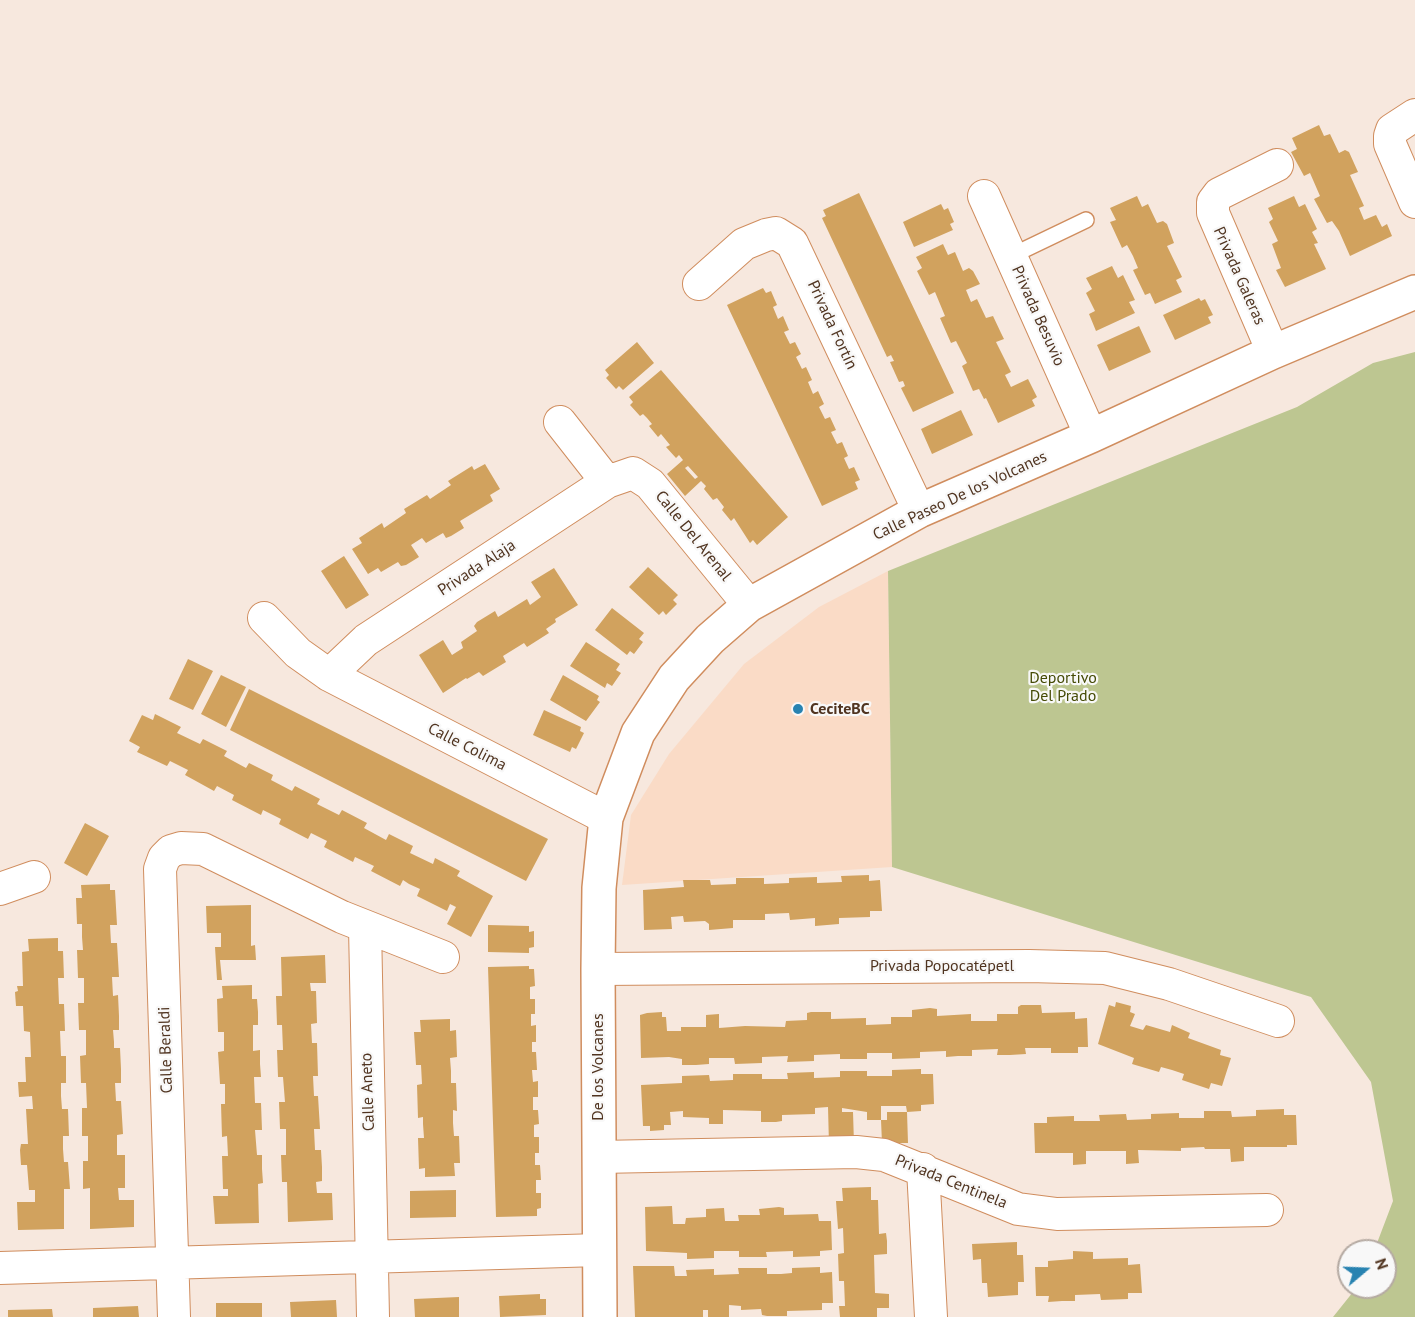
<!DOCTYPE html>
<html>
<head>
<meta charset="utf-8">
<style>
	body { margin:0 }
	#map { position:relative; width:1415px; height:1317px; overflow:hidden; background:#f7e8de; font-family:"PT Sans",sans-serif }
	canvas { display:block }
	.north { position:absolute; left:1337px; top:1239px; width:60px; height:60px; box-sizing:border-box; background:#f8f8f8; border:2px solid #b5aaa2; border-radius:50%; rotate:71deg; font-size:16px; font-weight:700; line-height:24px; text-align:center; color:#503420 }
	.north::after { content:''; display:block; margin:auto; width:21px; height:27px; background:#2883b1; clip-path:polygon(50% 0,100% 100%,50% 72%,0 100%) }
</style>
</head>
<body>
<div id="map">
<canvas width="1415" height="1317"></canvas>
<div class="north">N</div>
</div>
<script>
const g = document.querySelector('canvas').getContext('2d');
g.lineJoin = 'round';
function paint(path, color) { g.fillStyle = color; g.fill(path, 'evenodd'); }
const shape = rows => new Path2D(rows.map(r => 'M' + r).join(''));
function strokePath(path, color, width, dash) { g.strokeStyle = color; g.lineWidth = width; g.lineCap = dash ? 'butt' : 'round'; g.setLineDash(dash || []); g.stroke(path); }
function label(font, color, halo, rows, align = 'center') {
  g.font = font + ' "PT Sans",sans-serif'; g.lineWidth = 4.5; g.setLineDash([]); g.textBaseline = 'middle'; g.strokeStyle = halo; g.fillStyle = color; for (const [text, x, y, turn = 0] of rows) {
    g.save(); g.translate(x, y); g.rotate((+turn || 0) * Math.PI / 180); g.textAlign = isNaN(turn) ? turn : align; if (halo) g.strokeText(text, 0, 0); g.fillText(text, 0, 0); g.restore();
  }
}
paint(shape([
	[888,571,892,867,622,885,631,815,669,754,744,664,819,607]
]), '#fadbc6');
paint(shape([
	[1415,352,1415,1317,1333,1317,1357,1287,1385,1287,1385,1251,1374,1251,1393,1201,1371,1082,1311,997,892,867,888,571,1297,407,1373,363]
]), '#bdc691');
paint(shape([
	[1319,125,1324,136,1330,134,1339,153,1345,150,1349,152,1358,172,1350,175,1364,206,1359,208,1364,220,1376,215,1382,227,1387,224,1392,236,1350,256,1339,231,1332,221,1327,223,1314,199,1320,196,1310,173,1304,176,1291,152,1297,149,1292,138],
	[859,193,954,393,913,412,901,388,905,386,903,381,899,382,890,362,894,361,891,355,887,357,822,218,826,216,823,210],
	[1137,196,1142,207,1148,204,1157,223,1163,221,1167,224,1174,243,1167,246,1182,277,1176,280,1182,292,1155,304,1150,293,1145,295,1133,270,1138,268,1133,256,1127,245,1122,248,1110,222,1116,220,1110,208],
	[1294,196,1299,207,1305,204,1317,229,1312,232,1318,243,1314,244,1326,269,1285,287,1276,270,1281,268,1272,244,1278,241,1269,222,1273,219,1268,208],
	[941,204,944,210,948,208,954,222,950,224,953,230,914,247,903,222],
	[943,244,948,255,955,252,963,271,969,268,973,271,980,284,966,290,971,302,977,299,986,318,993,316,1001,333,1004,339,996,342,1011,372,1005,375,1011,387,1028,379,1037,397,1032,400,1035,406,998,423,986,398,984,399,979,389,973,391,962,366,967,363,956,341,951,343,940,318,945,316,935,292,929,295,917,271,922,268,916,257],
	[1112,266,1118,278,1123,275,1135,300,1129,302,1135,313,1096,331,1089,314,1095,311,1086,293,1092,289,1086,278],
	[763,288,766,293,771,291,777,305,773,307,778,319,783,316,789,330,784,332,790,344,795,342,801,354,796,357,802,369,806,367,812,380,808,382,813,394,818,391,824,404,819,407,825,419,830,417,836,430,831,432,837,444,842,442,848,456,844,458,849,469,854,467,860,480,855,482,858,489,822,506,727,305],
	[1199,298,1201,301,1205,299,1213,315,1208,317,1211,323,1175,340,1163,315],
	[1139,326,1151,352,1109,371,1097,345],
	[637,342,654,363,623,390,619,386,616,389,606,378,609,375,605,370],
	[661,370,788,517,757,545,753,540,750,543,734,518,731,521,722,510,724,507,717,498,713,500,704,489,706,486,701,481,685,496,667,474,683,460,679,455,676,458,666,447,670,445,661,434,658,437,649,426,652,424,647,418,643,414,640,416,630,405,633,402,629,397],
	[688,466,698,477,695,479,685,468],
	[961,410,973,435,932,454,921,429],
	[485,464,500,489,490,495,493,501,460,521,464,528,451,536,446,538,443,533,426,543,422,538,411,545,419,557,406,565,401,566,398,562,381,572,378,568,368,574,352,549,362,543,359,538,382,523,384,528,406,513,404,509,427,495,430,499,451,485,448,481,472,466,474,470],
	[344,556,369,595,346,609,321,571],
	[648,567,678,595,673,600,677,604,666,615,663,611,659,615,629,587],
	[554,568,578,605,555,619,556,622,546,629,549,633,527,647,524,643,503,656,506,662,483,676,479,672,467,679,466,678,443,693,419,655,443,640,452,655,463,648,461,642,477,631,474,626,477,622,495,611,498,617,527,599,530,605,541,597,531,582],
	[612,608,644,633,639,639,643,642,634,654,630,651,627,655,595,630],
	[586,642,620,664,616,670,621,673,612,686,607,683,605,688,570,666],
	[188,659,213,671,193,710,169,699],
	[221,675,246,687,226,727,201,714],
	[563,675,599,696,597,700,600,702,586,721,550,700],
	[249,689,548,839,526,881,230,730],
	[544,710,581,727,580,731,584,733,576,749,572,747,570,752,533,735],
	[155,714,181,727,177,733,200,744,203,739,227,751,224,756,246,768,249,763,273,775,271,780,292,791,295,786,320,799,317,804,339,815,342,810,367,823,364,828,386,840,389,834,413,846,410,853,433,864,435,858,460,871,457,876,493,896,471,937,447,924,456,907,450,904,447,911,417,896,420,889,409,884,403,880,400,886,371,871,374,866,355,857,353,862,324,847,327,841,311,833,308,839,279,824,281,819,263,810,261,815,232,800,234,795,217,786,214,791,185,775,188,770,170,761,167,766,137,752,140,747,129,741,142,715,153,720],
	[85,823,109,836,87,876,64,863],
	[869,875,869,881,880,880,882,911,870,911,870,917,839,918,839,924,815,926,815,918,790,920,789,913,765,914,765,920,733,920,733,928,709,930,709,924,705,921,684,922,683,916,671,917,672,929,644,930,643,890,684,887,683,880,710,880,711,885,736,884,736,878,764,878,764,884,789,883,789,878,817,877,817,883,842,882,841,876],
	[110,884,110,890,115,890,117,925,110,925,111,943,117,943,119,977,112,977,113,996,118,995,119,1016,119,1030,113,1030,114,1042,114,1048,120,1048,121,1069,121,1083,115,1083,116,1101,121,1101,123,1134,117,1135,117,1155,125,1155,125,1188,118,1188,119,1200,134,1200,134,1227,90,1229,90,1188,83,1189,83,1161,88,1161,88,1136,82,1136,82,1108,87,1108,86,1083,81,1083,80,1056,86,1055,86,1030,79,1030,78,1003,84,1003,84,978,78,978,77,950,83,950,82,937,82,924,77,924,76,898,82,898,81,885],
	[251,905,251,946,255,945,256,960,220,960,222,980,217,980,215,947,221,947,221,933,207,933,206,906],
	[488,925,529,926,529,932,534,931,534,947,529,948,529,953,488,952],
	[58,938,58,951,63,951,64,978,58,978,59,1004,64,1004,65,1031,60,1031,61,1056,66,1056,66,1083,61,1083,61,1096,62,1109,68,1109,69,1136,63,1136,63,1149,64,1162,68,1162,70,1189,64,1189,64,1229,18,1230,17,1202,35,1202,35,1190,29,1190,27,1165,21,1165,20,1150,21,1144,28,1144,26,1109,33,1109,32,1096,19,1097,18,1082,26,1082,25,1057,31,1057,30,1032,24,1031,23,1006,16,1006,15,992,18,991,17,986,23,986,22,952,29,951,28,939],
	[325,955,326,983,310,983,311,991,316,991,317,1023,311,1024,312,1043,317,1043,318,1076,313,1076,314,1096,318,1096,320,1129,314,1129,315,1150,321,1150,322,1167,322,1181,316,1182,317,1193,332,1193,333,1220,288,1222,287,1182,282,1182,281,1155,286,1155,286,1129,280,1129,279,1102,285,1102,283,1077,278,1077,277,1050,283,1050,282,1025,277,1025,276,996,282,996,281,957],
	[529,966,529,969,534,969,535,986,530,987,530,999,535,999,535,1014,531,1014,531,1026,536,1025,536,1042,532,1042,532,1052,536,1052,537,1070,532,1070,533,1082,538,1081,538,1097,533,1097,533,1110,538,1110,539,1124,534,1125,534,1137,539,1137,539,1153,535,1153,535,1165,540,1165,541,1180,536,1180,536,1193,541,1193,541,1208,537,1209,537,1216,496,1217,488,967],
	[252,985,252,999,257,999,258,1012,258,1025,253,1025,253,1051,260,1050,260,1064,261,1077,254,1077,255,1103,261,1103,262,1130,255,1130,257,1155,262,1155,262,1169,263,1183,258,1184,259,1223,215,1224,213,1196,228,1196,228,1189,223,1189,222,1156,228,1156,227,1136,222,1137,221,1104,225,1104,225,1084,220,1084,218,1052,224,1051,224,1032,218,1032,217,999,223,998,222,986],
	[1116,1002,1131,1006,1130,1012,1135,1014,1130,1026,1143,1030,1146,1025,1170,1032,1172,1025,1190,1033,1188,1038,1221,1050,1220,1055,1231,1058,1222,1086,1211,1083,1209,1089,1182,1080,1184,1074,1172,1070,1161,1067,1159,1072,1132,1064,1134,1058,1098,1044,1109,1005,1115,1007],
	[1021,1005,1041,1005,1042,1013,1075,1012,1075,1019,1087,1018,1088,1047,1078,1047,1078,1053,1051,1053,1051,1048,1025,1048,1026,1054,1010,1055,997,1055,998,1049,972,1050,972,1056,958,1056,946,1057,946,1051,920,1052,920,1058,892,1059,892,1053,867,1053,867,1059,840,1059,840,1054,814,1055,814,1061,787,1062,788,1056,762,1057,762,1063,735,1064,734,1058,709,1058,709,1064,696,1065,682,1065,682,1059,669,1057,641,1058,640,1015,647,1013,662,1012,662,1017,666,1017,667,1031,681,1031,681,1027,706,1027,706,1015,719,1014,719,1028,745,1026,785,1027,786,1021,807,1020,807,1013,811,1012,831,1012,831,1019,866,1018,866,1025,891,1024,891,1017,912,1017,912,1010,930,1008,937,1009,937,1016,971,1014,971,1021,997,1021,997,1014,1018,1014,1018,1007],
	[450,1019,450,1031,456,1030,457,1057,450,1058,451,1071,451,1083,456,1083,457,1111,453,1110,453,1123,454,1136,459,1136,460,1163,454,1163,455,1176,425,1177,425,1168,419,1169,418,1138,424,1138,423,1124,423,1117,418,1118,417,1085,422,1084,421,1065,416,1065,414,1032,421,1032,420,1020],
	[921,1069,921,1074,933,1074,934,1104,921,1105,921,1111,907,1112,906,1106,881,1106,881,1120,867,1120,867,1112,842,1108,842,1112,853,1112,854,1144,829,1145,828,1107,815,1108,815,1114,782,1115,782,1121,776,1122,761,1122,761,1111,723,1110,723,1124,709,1124,709,1118,683,1117,683,1111,670,1112,671,1125,664,1125,664,1130,650,1131,650,1126,643,1126,641,1085,682,1083,682,1076,709,1075,710,1081,733,1080,733,1074,762,1074,762,1079,788,1079,787,1073,814,1072,814,1078,840,1077,840,1071,867,1071,867,1076,892,1076,892,1070],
	[1284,1109,1284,1115,1296,1115,1297,1145,1287,1145,1287,1147,1244,1147,1244,1161,1231,1162,1230,1149,1205,1149,1204,1147,1181,1148,1181,1151,1138,1150,1139,1163,1126,1164,1126,1151,1086,1151,1086,1164,1073,1165,1073,1153,1035,1153,1034,1123,1047,1123,1047,1117,1074,1116,1074,1121,1100,1121,1099,1115,1126,1114,1127,1120,1151,1119,1151,1114,1179,1113,1179,1118,1204,1118,1204,1111,1231,1111,1232,1117,1256,1116,1256,1110],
	[887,1112,907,1112,908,1143,882,1143,881,1120,887,1120],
	[871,1187,871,1200,878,1200,879,1234,886,1233,887,1241,887,1254,874,1255,875,1293,889,1294,889,1308,877,1308,877,1317,840,1317,839,1306,845,1306,844,1281,839,1281,838,1254,844,1253,843,1228,838,1229,836,1201,843,1201,842,1188],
	[456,1190,456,1217,410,1218,410,1191],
	[672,1206,673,1224,685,1224,686,1218,706,1217,706,1209,724,1208,725,1221,739,1221,738,1215,760,1215,759,1209,779,1207,784,1208,784,1215,818,1214,819,1221,831,1221,832,1250,820,1251,820,1256,793,1257,793,1251,766,1252,767,1257,739,1257,739,1251,714,1251,714,1258,687,1259,687,1253,646,1251,645,1207],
	[1017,1242,1017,1255,1023,1255,1024,1282,1018,1282,1018,1295,988,1297,987,1283,982,1283,981,1259,973,1260,972,1244],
	[1073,1251,1093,1252,1093,1259,1128,1258,1128,1265,1140,1264,1142,1293,1128,1293,1128,1299,1101,1300,1100,1294,1075,1295,1075,1301,1062,1301,1048,1302,1049,1296,1036,1296,1035,1267,1048,1267,1048,1261,1073,1259],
	[633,1266,674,1266,675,1276,687,1276,686,1270,714,1269,714,1275,739,1274,738,1268,767,1268,767,1274,781,1274,792,1273,792,1268,820,1267,820,1273,832,1272,833,1303,822,1303,822,1310,787,1311,787,1316,767,1316,762,1315,761,1309,741,1310,741,1306,729,1305,729,1317,708,1317,708,1310,703,1310,703,1317,635,1317],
	[540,1294,540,1299,546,1299,546,1315,500,1317,499,1296],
	[459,1297,459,1317,415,1317,414,1299],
	[336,1300,337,1317,291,1317,290,1302],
	[216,1303,262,1303,262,1317,216,1317],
	[138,1306,139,1317,93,1317,93,1308],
	[52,1309,53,1317,8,1317,8,1310]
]), '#d1a25e');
const service = shape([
	[1011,256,1086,220]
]);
const minor = shape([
	[1415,115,1392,130,1390,136,1390,144,1415,202],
	[984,196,1091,436],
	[699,284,744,244,766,235,776,233,792,243,919,511],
	[1273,352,1213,213,1213,202,1219,194,1277,165],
	[560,422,607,482],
	[264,618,298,653,329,675,606,818],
	[329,675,366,640,607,482,633,473,650,484,749,605],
	[0,889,34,877],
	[365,927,373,1317],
	[598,969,1029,966,1105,968,1169,984,1278,1021],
	[599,1157,856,1152,884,1155,1018,1209,1057,1214,1267,1210],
	[923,1169,931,1317],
	[0,1268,599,1250],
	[174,1317,160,869,164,858,171,851,181,848,203,849,342,917,443,957]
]);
const tertiary = shape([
	[600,1317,598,969,599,888,606,818,638,733,674,678,710,639,749,605,919,511,1091,436,1273,352,1415,292]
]);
strokePath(service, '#d08d5e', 18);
strokePath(minor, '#d08d5e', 34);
strokePath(tertiary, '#d08d5e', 36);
strokePath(service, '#fff', 15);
strokePath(minor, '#fff', 32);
strokePath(tertiary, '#fff', 33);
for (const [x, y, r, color] of [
	[798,709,6,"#2883b1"]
]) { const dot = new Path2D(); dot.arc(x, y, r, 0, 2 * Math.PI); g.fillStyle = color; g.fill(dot); strokePath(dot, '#f8f8f8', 2); }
label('16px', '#503420', '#f8f8f8', [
	["Privada Galeras",1239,276,66],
	["Privada Besuvio",1038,316,66],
	["Privada Fortín",832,325,65],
	["Calle Paseo De los Volcanes",960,496,-25],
	["Calle Del Arenal",693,536,51],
	["Privada Alaja",477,568,-33],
	["Calle Colima",467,747,27],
	["Privada Popocatépetl",942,966],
	["Calle Beraldi",166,1050,-92],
	["De los Volcanes",598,1067,-90],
	["Calle Aneto",368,1092,-92],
	["Privada Centinela",951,1182,22]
]);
label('16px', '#454b06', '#f8f8f8', [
	["Deportivo",1063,678],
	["Del Prado",1063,696]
]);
label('bold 16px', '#503420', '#f8f8f8', [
	["CeciteBC",810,709]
], 'left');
</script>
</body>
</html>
